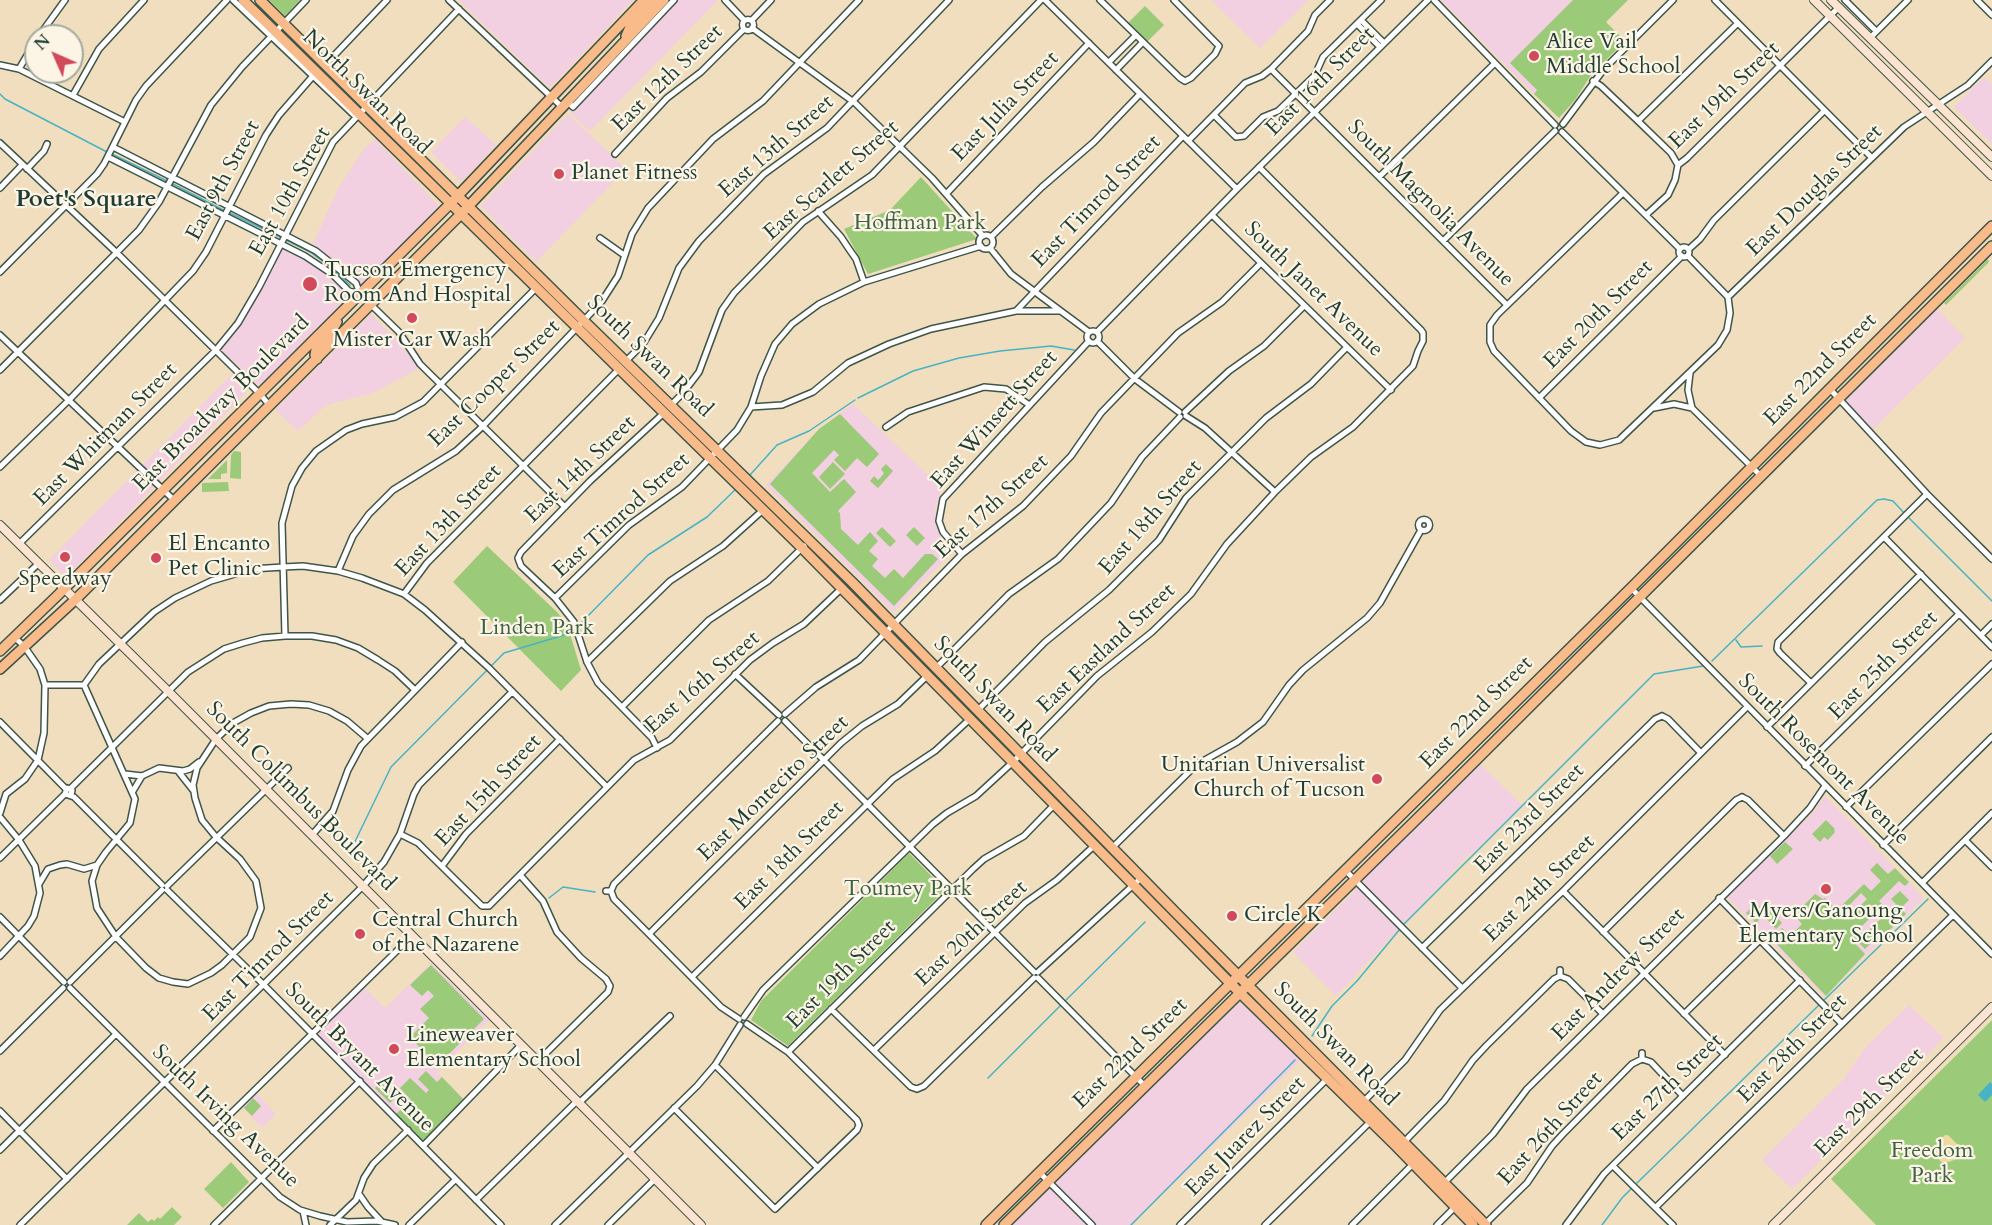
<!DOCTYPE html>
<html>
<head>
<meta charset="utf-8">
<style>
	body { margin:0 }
	#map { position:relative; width:1992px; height:1225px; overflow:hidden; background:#f1debe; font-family:Cardo,serif }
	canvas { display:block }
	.north { position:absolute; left:24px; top:24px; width:60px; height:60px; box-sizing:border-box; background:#fcf5e5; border:2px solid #a4ab9e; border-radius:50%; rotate:315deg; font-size:16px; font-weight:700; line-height:24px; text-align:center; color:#1f3d34 }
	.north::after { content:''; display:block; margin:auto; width:21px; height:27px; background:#d1495b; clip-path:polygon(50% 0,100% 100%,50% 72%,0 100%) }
</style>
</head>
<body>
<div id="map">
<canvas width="1992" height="1225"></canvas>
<div class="north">N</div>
</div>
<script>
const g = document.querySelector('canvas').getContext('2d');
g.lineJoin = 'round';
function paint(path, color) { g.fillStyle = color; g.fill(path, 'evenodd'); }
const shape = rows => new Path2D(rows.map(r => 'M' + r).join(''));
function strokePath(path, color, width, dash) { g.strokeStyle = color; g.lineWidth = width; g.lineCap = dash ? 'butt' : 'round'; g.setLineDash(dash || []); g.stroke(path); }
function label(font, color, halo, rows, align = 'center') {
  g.font = font + ' Cardo,serif'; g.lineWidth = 4.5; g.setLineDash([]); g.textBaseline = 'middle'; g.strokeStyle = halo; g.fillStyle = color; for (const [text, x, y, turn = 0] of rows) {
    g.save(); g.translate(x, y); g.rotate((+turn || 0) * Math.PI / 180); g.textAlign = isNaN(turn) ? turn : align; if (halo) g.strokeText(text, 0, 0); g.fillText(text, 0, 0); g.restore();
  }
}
paint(shape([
	[460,0,633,0,550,88,459,1],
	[678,0,718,0,590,131,570,112],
	[1211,0,1309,0,1260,48],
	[1441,0,1628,0,1534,94],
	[1984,77,1992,84,1992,144,1954,107],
	[568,114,626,169,536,262,481,206],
	[465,117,496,145,461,182,431,152],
	[375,139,439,206,358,288,313,244,338,189,363,150],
	[281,247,286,248,319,268,349,295,260,386,219,348,241,324],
	[1937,309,1965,338,1872,430,1845,403,1846,399],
	[371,314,402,346,419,368,373,393,326,405,298,431,275,410],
	[231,375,246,390,246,393,68,575,64,575,49,560],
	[853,404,942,489,935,508,936,526,943,541,954,551,893,612,766,485,819,429],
	[1478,762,1522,805,1474,852,1468,855,1336,996,1293,952,1364,882,1363,877],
	[1825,796,1924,898,1824,996,1727,897,1812,814],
	[431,963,489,1020,437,1072,466,1101,423,1146,313,1034,362,985,385,1008],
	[1237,1002,1243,1003,1301,1060,1131,1225,1012,1225],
	[1909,1005,1943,1037,1941,1041,1792,1189,1762,1160,1843,1080,1865,1048],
	[256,1093,276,1114,262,1128,242,1107]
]), '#f2cfe1');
paint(shape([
	[269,0,300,0,285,16],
	[1573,0,1628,0,1606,22,1625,41,1591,75,1575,100,1559,118,1534,94,1537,90,1510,63],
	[1145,6,1164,25,1147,42,1128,23],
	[921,177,977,239,868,274,844,229,890,210],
	[1988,259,1989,262,1946,305,1944,303],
	[840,414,879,454,867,467,857,458,845,471,834,460,839,455,834,450,812,473,830,492,844,479,856,492,838,511,840,513,841,529,858,545,870,532,878,541,869,551,878,559,872,566,885,578,894,569,903,578,925,554,932,554,938,559,894,606,770,484,819,429],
	[234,451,241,452,241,479,230,478,231,455],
	[227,460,227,473,221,474,221,479,208,479],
	[833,462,845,474,830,489,819,477],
	[886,464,893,471,878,488,870,481,874,476,878,480,881,477,884,473,881,469],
	[228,482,229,491,202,492,202,483],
	[882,527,896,541,890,547,876,533],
	[914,527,925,538,917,546,906,535],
	[487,546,557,612,567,624,581,670,561,691,453,582],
	[1826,820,1835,829,1834,830,1835,832,1828,840,1824,837,1820,842,1812,834],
	[1785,842,1793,849,1777,864,1770,856],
	[909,853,945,890,788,1046,751,1020,761,1001],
	[1877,863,1888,874,1895,868,1909,882,1905,886,1899,881,1879,901,1883,905,1850,938,1865,954,1826,996,1772,939,1782,928,1790,936,1802,924,1794,915,1796,913,1802,919,1809,912,1803,906,1815,894,1823,899,1825,898,1837,910,1864,884,1871,891,1881,881,1870,870],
	[1861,893,1867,899,1846,920,1841,914],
	[1900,891,1909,900,1901,908,1906,914,1875,944,1872,942,1865,949,1853,937,1860,930,1865,934,1896,904,1891,899],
	[1756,903,1762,909,1763,916,1756,923,1746,913],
	[1771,911,1782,923,1776,929,1765,917],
	[431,965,484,1019,444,1059,434,1055,430,1058,410,1037,429,1018,420,1009,434,996,428,990,422,996,410,985],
	[1992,1020,1992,1225,1876,1225,1831,1179],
	[426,1071,437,1082,442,1077,464,1100,423,1146,394,1116,411,1100,400,1088,410,1078,426,1093,429,1090,418,1079],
	[381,1082,396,1097,390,1103,375,1088],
	[253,1098,261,1106,252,1116,244,1108],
	[231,1162,249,1182,223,1208,204,1189],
	[172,1207,182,1217,174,1225,127,1225,139,1213,148,1222,152,1219,154,1221,158,1217,160,1219]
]), '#9bca79');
paint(shape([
	[1945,1135,1948,1135,1963,1150,1956,1159,1949,1162,1941,1162,1931,1149]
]), '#eeda9e');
paint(shape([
	[1990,1082,1992,1084,1992,1095,1985,1102,1978,1095]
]), '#47b3c4');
strokePath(shape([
	[0,94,5,99,107,152],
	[112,154,167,181],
	[171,183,225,211],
	[230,213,282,238],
	[286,240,310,252,332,268,350,285],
	[858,398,913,371,959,358,1000,351,1051,346,1074,350],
	[750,475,777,445,809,431,855,400],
	[1908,517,1992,601],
	[577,627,648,555,707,517,736,489],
	[1736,640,1741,647,1762,646],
	[1712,661,1877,500,1884,499,1893,501,1904,513],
	[349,854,391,767,504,653,571,633,574,630],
	[549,898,563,887,595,892],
	[1403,925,1654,674,1703,666],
	[1823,1001,1928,899],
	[1064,1002,1145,922],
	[1312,1036,1332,1006,1357,981,1400,929],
	[988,1078,1061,1005],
	[1637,1183,1819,1005],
	[1131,1225,1295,1060],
	[1602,1225,1622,1198,1631,1189]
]), '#47b3c4', 1.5);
const street = shape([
	[233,0,356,117],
	[449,0,562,107],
	[725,0,744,20],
	[1045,0,1237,189],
	[1100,0,1180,78,1185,81],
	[1174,0,1219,46,1215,54,1191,78,1185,81],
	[1434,0,1555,125],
	[1715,0,1872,158],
	[1845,0,1876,31],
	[1977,0,1992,15],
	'742.5 25a5.5 5.5 0 1 1 11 0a5.5 5.5 0 1 1-11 0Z',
	[752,20,771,0],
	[1361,20,1384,43],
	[1357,24,1380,47],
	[752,28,855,103,932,178,983,236],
	[39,36,65,0],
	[1870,38,1908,0],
	[1109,62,1136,35],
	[326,64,387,0],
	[0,65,19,69,125,122],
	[19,69,36,40],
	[1271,69,1507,305],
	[1116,70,1143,42],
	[1593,81,1601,86,1638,121,1671,153,1678,165],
	[73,95,99,49,144,0],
	[567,101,573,107,674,0],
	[1214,115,1236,137,1244,136,1263,117,1278,111,1315,75,1323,57,1381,0],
	[1638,121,1738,23],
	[1563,124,1604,69,1673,0],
	[1562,132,1680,249],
	[1188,141,1245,83,1262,76,1271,69,1308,31,1315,15,1330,0],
	[0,143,117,253,260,394,270,406],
	[113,147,316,251,356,283,360,294],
	[615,154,667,98,701,72,744,29],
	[108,157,305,256,332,274,349,291,360,294,399,332,420,364,565,507],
	[27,169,44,151,47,144],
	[1379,177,1495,63],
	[0,188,22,165],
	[947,193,1089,43],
	[1623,193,1497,315,1490,325,1490,342,1494,351,1571,431,1586,442,1600,445,1619,440,1718,345,1727,330,1730,313,1728,297],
	[818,211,841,237,849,249,856,259,864,282],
	[1212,215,1391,390],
	[1646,215,1668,195,1675,180,1678,165,1687,158,1839,7],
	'979 242a7 7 0 1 1 14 0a7 7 0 1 1-14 0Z',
	[991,237,1042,187,1094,142,1140,94],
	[600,238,624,255],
	[1443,241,1555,131],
	'1679 252a5 5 0 1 1 10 0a5 5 0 1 1-10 0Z',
	[990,248,1011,274,1089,332],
	[1689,249,1700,239,1714,220,1824,111],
	[1688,256,1728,297],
	[0,272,97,174,104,164,136,100,146,86,227,0],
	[1728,297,1904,127,1968,85,1992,61],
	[1016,311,1059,311],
	'1087 337a6 6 0 1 1 12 0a6 6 0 1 1-12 0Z',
	[1097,332,1237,189,1428,0],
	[0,335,175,501],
	[1097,341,1135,379,1179,412],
	[626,361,643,344,659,318,679,268,699,241,764,174,827,128,949,0],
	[0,370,139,230,159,202,211,105,242,67,306,0],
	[1690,373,1688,390,1692,408,1761,476],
	[1829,388,1927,494,1992,559],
	[1539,398,1682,256],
	[671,405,683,393,699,372,722,310,734,293,803,222,872,175,1041,0],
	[751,407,782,405,813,392,848,363,889,344,931,329,1016,311,1183,136],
	[1654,408,1674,404,1692,408],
	[1185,412,1229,371,1264,346,1304,306],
	[1186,416,1205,428,1275,492],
	[886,427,908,412,984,387,1006,389,1028,404],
	[0,467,69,400,193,271,206,252,266,135,279,115,313,76],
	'1418.5 525a5.5 5.5 0 1 1 11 0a5.5 5.5 0 1 1-11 0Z',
	[1884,537,1992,647],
	[19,544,216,350,238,323,259,287,333,142,459,9],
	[962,554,943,532,939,521,943,499,1089,341],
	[338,571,353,536,369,514,393,490,456,451,482,427,588,316,602,301,618,276,632,234,648,208,713,139,763,101,859,0],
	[1631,588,1992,954],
	[404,594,427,563,620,368],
	[555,598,629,525,682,487,737,430,751,407,761,376,775,344,792,324,819,304,864,282,981,246],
	[0,600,39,563],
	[1981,635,1992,624],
	[285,636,282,523,292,486,302,468,316,451,346,430,362,424,395,417,423,402,536,288],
	[587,662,670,581,723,546,763,510],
	[936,668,1009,594,1058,559,1111,503,1142,457,1180,417],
	[735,674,779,715],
	[1811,683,1780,653,1777,649,1778,642,1927,494],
	[45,685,84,685],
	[84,685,135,799,130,823,106,852,97,865,92,881,97,908,116,937,146,968,159,978,173,982,188,984,211,973,222,965,250,937,261,908,256,881,240,859,216,837,202,820,195,798,193,785,197,768,216,739,233,723,251,713,269,706,291,704,309,705,329,711,347,721,367,738],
	[84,685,99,664,154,612,175,598,211,581,252,569,283,567,303,566,338,571,362,578,404,594,425,610,489,668,607,787],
	[622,707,709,620,768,581,804,546],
	[978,710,1045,642,1109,590,1159,540,1186,498,1266,418,1311,384,1347,347],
	[785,714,816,687,859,660,962,554,1023,506,1071,456,1101,413,1178,333,1222,302,1261,263],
	[1662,716,1668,719,1701,753],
	[785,721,1034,972],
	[0,722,66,789],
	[1767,727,1921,574],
	[657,748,652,738,598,683,587,662,574,622,555,598,521,566,518,558,521,552,590,481,665,412],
	[1805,766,1959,614],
	[178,771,193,790],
	[125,774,142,776,159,768,183,771,190,769,199,762],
	[71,788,188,672,224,649,243,643,262,638,285,636,312,636,336,640,358,648,378,660,395,671,415,690],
	[133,791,142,776],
	[71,795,72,790,67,788,65,794,74,797,162,885],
	[1742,797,1748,800,1784,836],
	[1846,807,1992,664],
	[0,813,6,794,25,779,38,760,44,733,45,685,40,669,24,646,14,637],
	[0,817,19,840,35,866,40,893,34,916,28,926,0,956],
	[400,834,418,843,482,906,489,906,634,760,670,740,750,660,773,643,804,624,842,588],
	[312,835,333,811,348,770,361,746,462,642],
	[1965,840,1992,867],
	[1883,845,1992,737],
	[1112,848,1196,765,1237,742,1263,722,1289,685,1303,670,1367,618,1380,603,1421,530],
	[0,858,65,794],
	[442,866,466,834,560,739],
	[1346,871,1462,988],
	[520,875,543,901,557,932,581,958,606,979,610,986,608,992,538,1061],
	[1922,883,1992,813],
	[39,884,48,869,60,865,67,864,84,869,97,865],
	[167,886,288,768],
	[167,890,264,985,501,1225],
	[606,891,611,891,614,884,635,863,778,721],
	[611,891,614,899,649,934,721,1007,739,1019],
	[1563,891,1725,1055],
	[1719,898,1842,1024],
	[0,917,64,982],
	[1603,932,1736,800,1742,797],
	[649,934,841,743,862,726,898,704,928,675],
	[1422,948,1655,719,1662,716],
	[1560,970,1560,976,1568,979,1603,1014],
	[1038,972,1141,878],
	[692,977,893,779,935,751,971,718],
	[1038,978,1145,1086],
	[70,982,162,890],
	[70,988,280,1197,300,1210,320,1216,347,1222,377,1221,395,1225],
	[831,1009,911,1087,917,1089],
	[1684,1014,1760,940],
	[744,1017,763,990,933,824,947,813,976,796,1014,761,1097,676,1152,632,1191,594,1227,544,1275,492,1311,457,1353,427,1413,366,1418,351,1423,341,1423,333,1421,330,1259,167],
	[874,1050,1025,903,1057,880,1095,845],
	[0,1051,63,988],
	[788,1052,973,869,984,859,1024,836,1054,805],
	[1642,1053,1642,1059,1651,1062,1683,1096],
	[715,1065,818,1168],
	[917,1089,924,1086,1034,978],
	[1364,1101,1405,1060,1440,1010,1563,891,1747,707],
	[579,1103,670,1016],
	[674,1108,775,1209,857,1130,859,1125,857,1120,788,1052,747,1024],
	[0,1111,67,1179],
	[213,1131,412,936],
	[1404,1142,1444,1101,1473,1060,1487,1045,1554,979,1560,976],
	[423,1146,521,1045],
	[0,1150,116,1034],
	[1613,1166,1673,1225],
	[1039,1172,1092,1225],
	[1444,1183,1493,1134,1527,1089,1784,836,1810,808,1825,786],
	[359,1194,368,1207,381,1221],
	[476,1200,577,1101],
	[1656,1207,1953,915],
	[303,1211,306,1225],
	[1485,1224,1527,1183,1552,1146,1563,1134,1632,1064,1642,1059],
	[20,1225,363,886,384,862,400,834,414,794,419,785,512,692],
	[214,1225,360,1081],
	[330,1225,356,1200,364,1178,373,1164,408,1130],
	[409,1225,455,1180],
	[555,1225,697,1086,715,1065,740,1025],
	[608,1225,655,1179],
	[1180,1225,1328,1078],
	[1265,1225,1371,1121],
	[1352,1225,1413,1164],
	[1437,1225,1457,1205],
	[1566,1225,1604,1174,1800,980]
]);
const secondary = shape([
	[1814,0,1992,176],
	[1831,0,1992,157],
	[0,525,168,691,701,1225],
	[1773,1225,1992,1007]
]);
const primary = shape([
	[243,0,802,548,1231,984,1397,1147,1473,1225],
	[260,0,584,321,852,582,1177,914,1486,1225],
	[626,36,630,27,653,0],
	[317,359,315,355,316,350,329,335,337,322],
	[0,651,58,595,451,203,644,0],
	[0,669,76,599,461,214,664,0],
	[986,1225,1631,588,1992,226],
	[1004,1225,1431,805,1992,246]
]);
strokePath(street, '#3e5549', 8);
strokePath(secondary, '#3e5549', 10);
strokePath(primary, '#3e5549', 12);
strokePath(street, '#fff', 5);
strokePath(secondary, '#fde4d1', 8);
strokePath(primary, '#fabb8b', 9);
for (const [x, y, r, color] of [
	[1534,56,6,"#d1495b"],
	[559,174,6,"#d1495b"],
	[310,284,8,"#d1495b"],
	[412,318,6,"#d1495b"],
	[65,557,6,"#d1495b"],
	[156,558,6,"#d1495b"],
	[1377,779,6,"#d1495b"],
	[1826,889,6,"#d1495b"],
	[1232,916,6,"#d1495b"],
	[360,934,6,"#d1495b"],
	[394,1049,6,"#d1495b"]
]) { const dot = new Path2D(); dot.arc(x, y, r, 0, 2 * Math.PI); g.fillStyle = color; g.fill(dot); strokePath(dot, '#fcf5e5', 2); }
label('22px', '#1f3d34', '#fcf5e5', [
	["Alice Vail",1546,43],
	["Middle School",1546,68],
	["Planet Fitness",571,174],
	["Tucson Emergency",324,271],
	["Room And Hospital",324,296],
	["Mister Car Wash",412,341,"center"],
	["El Encanto",168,545],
	["Pet Clinic",168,570],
	["Speedway",65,580,"center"],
	["Unitarian Universalist",1365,766,"right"],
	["Church of Tucson",1365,791,"right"],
	["Myers/Ganoung",1826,912,"center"],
	["Elementary School",1826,937,"center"],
	["Circle K",1244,916],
	["Central Church",372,921],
	["of the Nazarene",372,946],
	["Lineweaver",406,1036],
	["Elementary School",406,1061]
], 'left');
label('22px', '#1f3d34', '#fcf5e5', [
	["East 12th Street",668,79,-44],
	["East 16th Street",1321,82,-45],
	["North Swan Road",366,93,44],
	["East 19th Street",1725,96,-44],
	["East Julia Street",1006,107,-46],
	["East 13th Street",777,147,-41],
	["East 9th Street",224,181,-62],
	["East Scarlett Street",832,181,-41],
	["East Douglas Street",1815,191,-44],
	["East 10th Street",291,192,-61],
	["East Timrod Street",1097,202,-46],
	["South Magnolia Avenue",1430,204,45],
	["South Janet Avenue",1313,290,44],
	["East 20th Street",1599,315,-45],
	["South Swan Road",649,357,44],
	["East 22nd Street",1821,370,-45],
	["East Cooper Street",495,384,-44],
	["East Broadway Boulevard",222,404,-45],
	["East Winsett Street",995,420,-48],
	["East Whitman Street",106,435,-45],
	["East 14th Street",581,470,-44],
	["East 17th Street",992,507,-42],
	["East Timrod Street",622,516,-42],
	["East 18th Street",1151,518,-49],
	["East 13th Street",449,521,-47],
	["East Eastland Street",1107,649,-43],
	["East 25th Street",1884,666,-45],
	["East 16th Street",703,683,-41],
	["South Swan Road",994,700,46],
	["East 22nd Street",1477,713,-45],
	["South Rosemont Avenue",1823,760,45],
	["East Montecito Street",774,789,-44],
	["East 15th Street",489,791,-47],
	["South Columbus Boulevard",300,797,45],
	["East 23rd Street",1530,819,-45],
	["East 18th Street",790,856,-45],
	["East 24th Street",1540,889,-44],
	["East 20th Street",972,934,-43],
	["East Timrod Street",269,957,-45],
	["East 19th Street",842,975,-45],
	["East Andrew Street",1619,975,-45],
	["South Swan Road",1335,1045,45],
	["East 28th Street",1793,1049,-45],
	["East 22nd Street",1131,1054,-44],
	["South Bryant Avenue",359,1058,45],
	["East 27th Street",1668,1088,-44],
	["East 29th Street",1870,1103,-45],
	["South Irving Avenue",225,1117,44],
	["East 26th Street",1551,1129,-48],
	["East Juarez Street",1246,1137,-45]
]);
label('22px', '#3e6045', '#fcf5e5', [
	["Hoffman Park",920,224],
	["Linden Park",537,629],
	["Toumey Park",908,890],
	["Freedom",1932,1152],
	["Park",1932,1177]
]);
label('bold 24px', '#1f3d34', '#fcf5e5', [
	["Poet's Square",86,200]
]);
</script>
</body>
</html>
